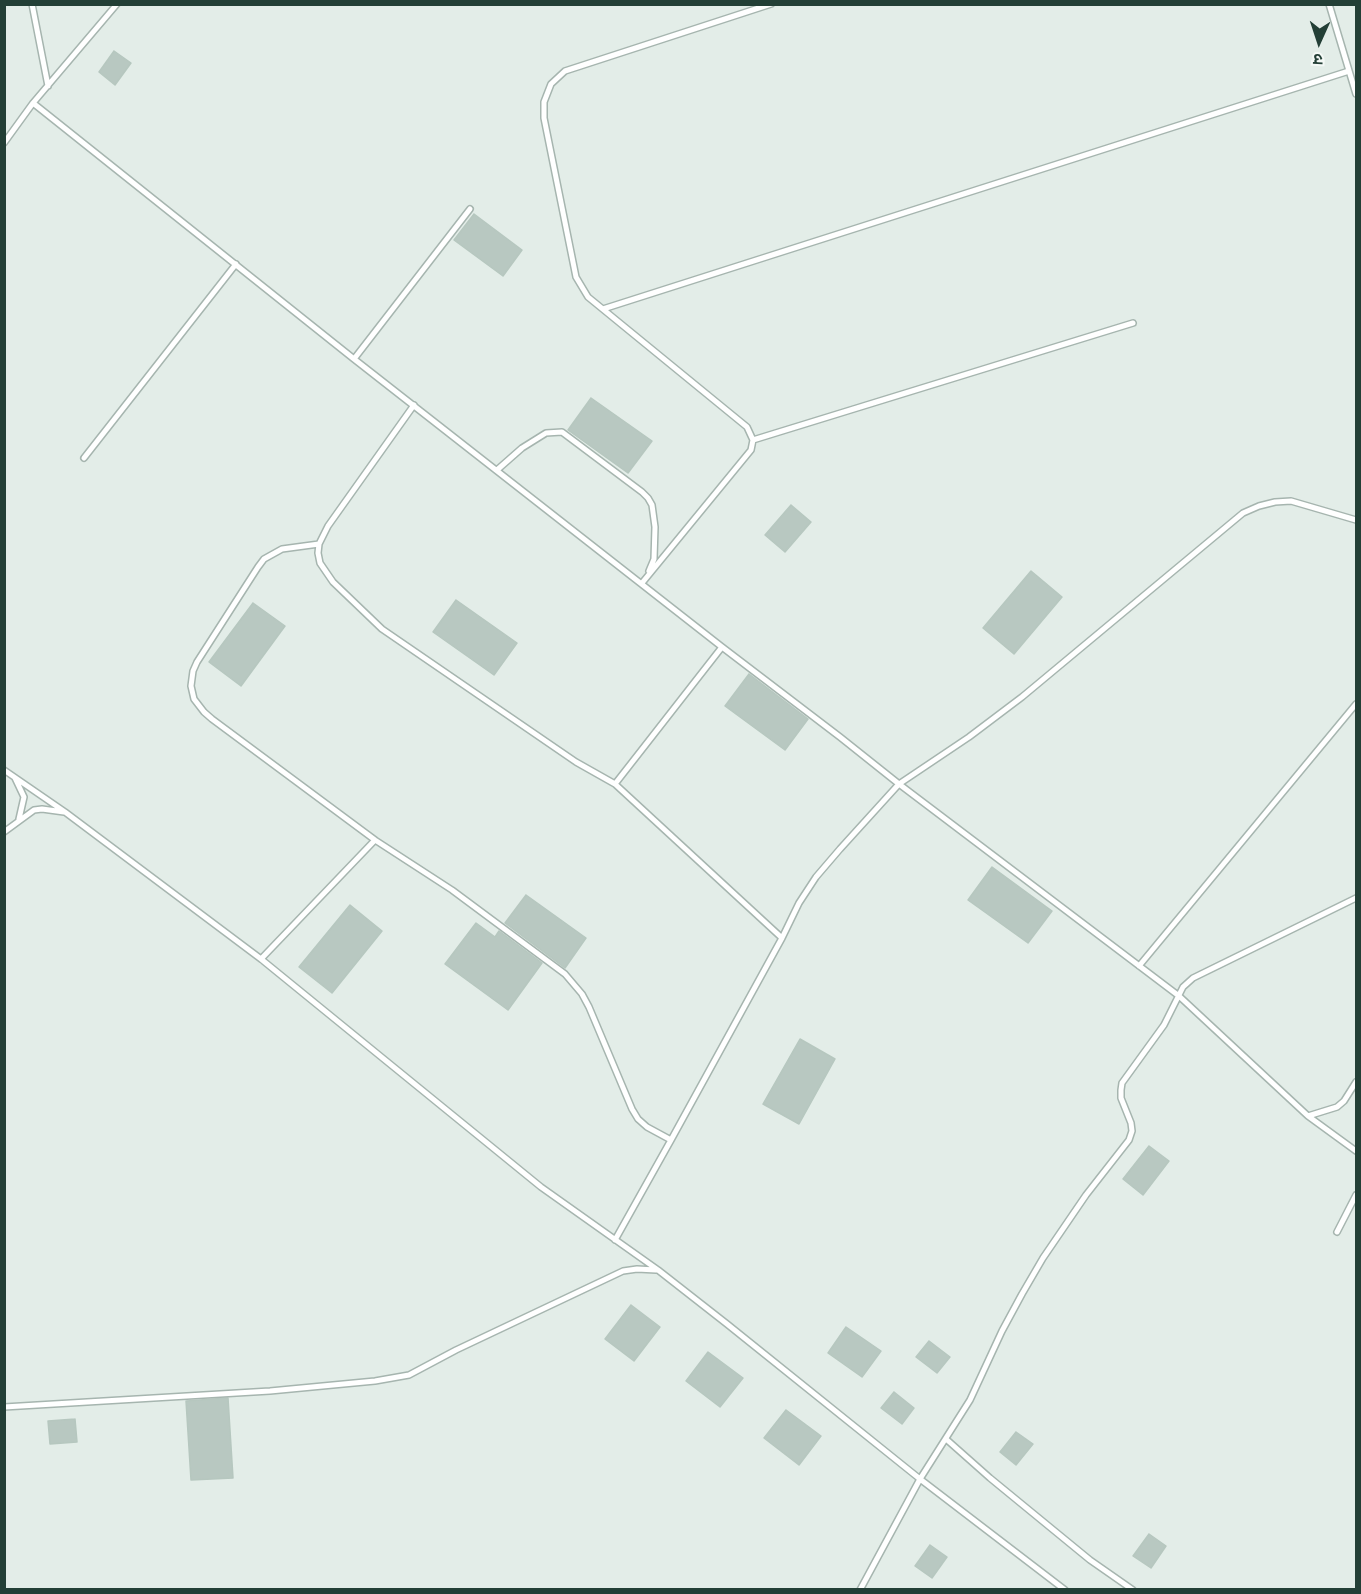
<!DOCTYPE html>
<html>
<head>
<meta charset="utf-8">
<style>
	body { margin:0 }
	#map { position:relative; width:1361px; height:1594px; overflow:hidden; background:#e3ede8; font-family:"PT Sans","Noto Sans Devanagari",sans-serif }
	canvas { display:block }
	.frame { position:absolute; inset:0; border:6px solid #233f36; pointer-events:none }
	.north { position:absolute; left:1289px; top:12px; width:60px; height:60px; -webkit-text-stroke:4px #f4f9f6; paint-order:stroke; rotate:183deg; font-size:16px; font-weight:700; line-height:24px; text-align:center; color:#233f36 }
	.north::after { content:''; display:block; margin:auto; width:21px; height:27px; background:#233f36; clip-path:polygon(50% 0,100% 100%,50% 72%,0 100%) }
</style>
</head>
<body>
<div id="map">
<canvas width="1361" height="1594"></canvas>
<div class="frame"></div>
<div class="north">उ</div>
</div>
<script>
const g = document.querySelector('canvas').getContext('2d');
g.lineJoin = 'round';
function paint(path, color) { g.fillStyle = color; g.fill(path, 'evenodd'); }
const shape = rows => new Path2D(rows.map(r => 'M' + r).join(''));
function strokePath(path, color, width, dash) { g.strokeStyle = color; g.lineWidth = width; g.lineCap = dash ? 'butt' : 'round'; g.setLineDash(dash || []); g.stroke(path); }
const building = shape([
	[114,51,131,63,115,85,99,72,114,51],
	[474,214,522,250,503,276,454,240,474,214],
	[591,398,652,441,628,473,568,430,591,398],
	[791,505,811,522,785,552,765,535,791,505],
	[1031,571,1062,597,1014,654,983,628,1031,571],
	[456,600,517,643,494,675,433,632,456,600],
	[253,603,285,626,241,686,209,662,253,603],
	[749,674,808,719,785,750,725,706,749,674],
	[992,867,1052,911,1028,943,968,900,992,867],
	[526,895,586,938,565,968,505,923,526,895],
	[350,905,382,931,332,993,299,967,350,905],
	[476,923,495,937,499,931,542,963,508,1010,445,964,476,923],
	[800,1039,835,1059,799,1124,763,1104,800,1039],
	[1149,1146,1169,1161,1143,1195,1123,1179,1149,1146],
	[631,1305,660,1327,634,1361,605,1339,631,1305],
	[846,1327,881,1351,862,1377,828,1353,846,1327],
	[929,1341,950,1357,937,1373,916,1357,929,1341],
	[708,1352,743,1378,720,1407,686,1381,708,1352],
	[894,1392,914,1408,902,1424,881,1408,894,1392],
	[228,1398,233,1478,191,1480,186,1401,228,1398],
	[786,1410,821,1436,799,1465,764,1438,786,1410],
	[75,1419,77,1442,50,1444,48,1421,75,1419],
	[1016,1432,1033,1444,1016,1465,1000,1452,1016,1432],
	[1149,1534,1166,1546,1151,1568,1133,1556,1149,1534],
	[930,1545,947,1557,932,1578,915,1566,930,1545]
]);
paint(building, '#b8c8c1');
strokePath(building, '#b6c7bf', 1.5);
const service = shape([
	[32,4,48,86],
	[1329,4,1356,94],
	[33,103,354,359,722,647,840,737,899,784,1179,996,1308,1116,1356,1151],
	[4,143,33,103,117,4],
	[603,309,1349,71],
	[354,359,470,209],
	[414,405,328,526,319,544,318,553,320,563,333,582,382,629,576,762,615,784,782,938],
	[753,440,1133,323],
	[84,458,236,264],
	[497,470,522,448,546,433,562,432,642,492,648,498,652,505,655,527,654,559,649,571],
	[319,544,282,549,264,559,258,567,197,662,193,671,191,686,194,699,204,712,212,719,375,840,452,890,565,974,582,994,589,1007,632,1109,638,1119,647,1127,671,1140],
	[642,583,751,450,753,440,747,427,588,297,576,277,544,118,544,102,551,84,565,71,771,4],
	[4,770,65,812,261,959,541,1187,658,1270,727,1324,920,1479,1065,1590],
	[15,778,24,797,19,819],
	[615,784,722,647],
	[4,832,34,810,42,809,64,812],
	[261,959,375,840],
	[1139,966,1356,704],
	[1308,1116,1337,1107,1344,1101,1356,1082],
	[1337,1232,1356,1195],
	[615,1240,671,1140,782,938,799,903,816,877,840,849,899,784,969,737,1022,697,1243,513,1259,506,1275,502,1291,501,1356,520],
	[4,1407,270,1391,375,1381,409,1375,456,1350,623,1271,637,1269,656,1270],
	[946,1439,990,1478,1090,1560,1133,1590],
	[860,1590,920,1479,970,1400,1002,1331,1022,1294,1043,1258,1086,1195,1129,1140,1132,1131,1131,1123,1121,1098,1121,1090,1122,1083,1164,1025,1183,987,1193,978,1356,898]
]);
strokePath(service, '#a6b5af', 8);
strokePath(service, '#fff', 5);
</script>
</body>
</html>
